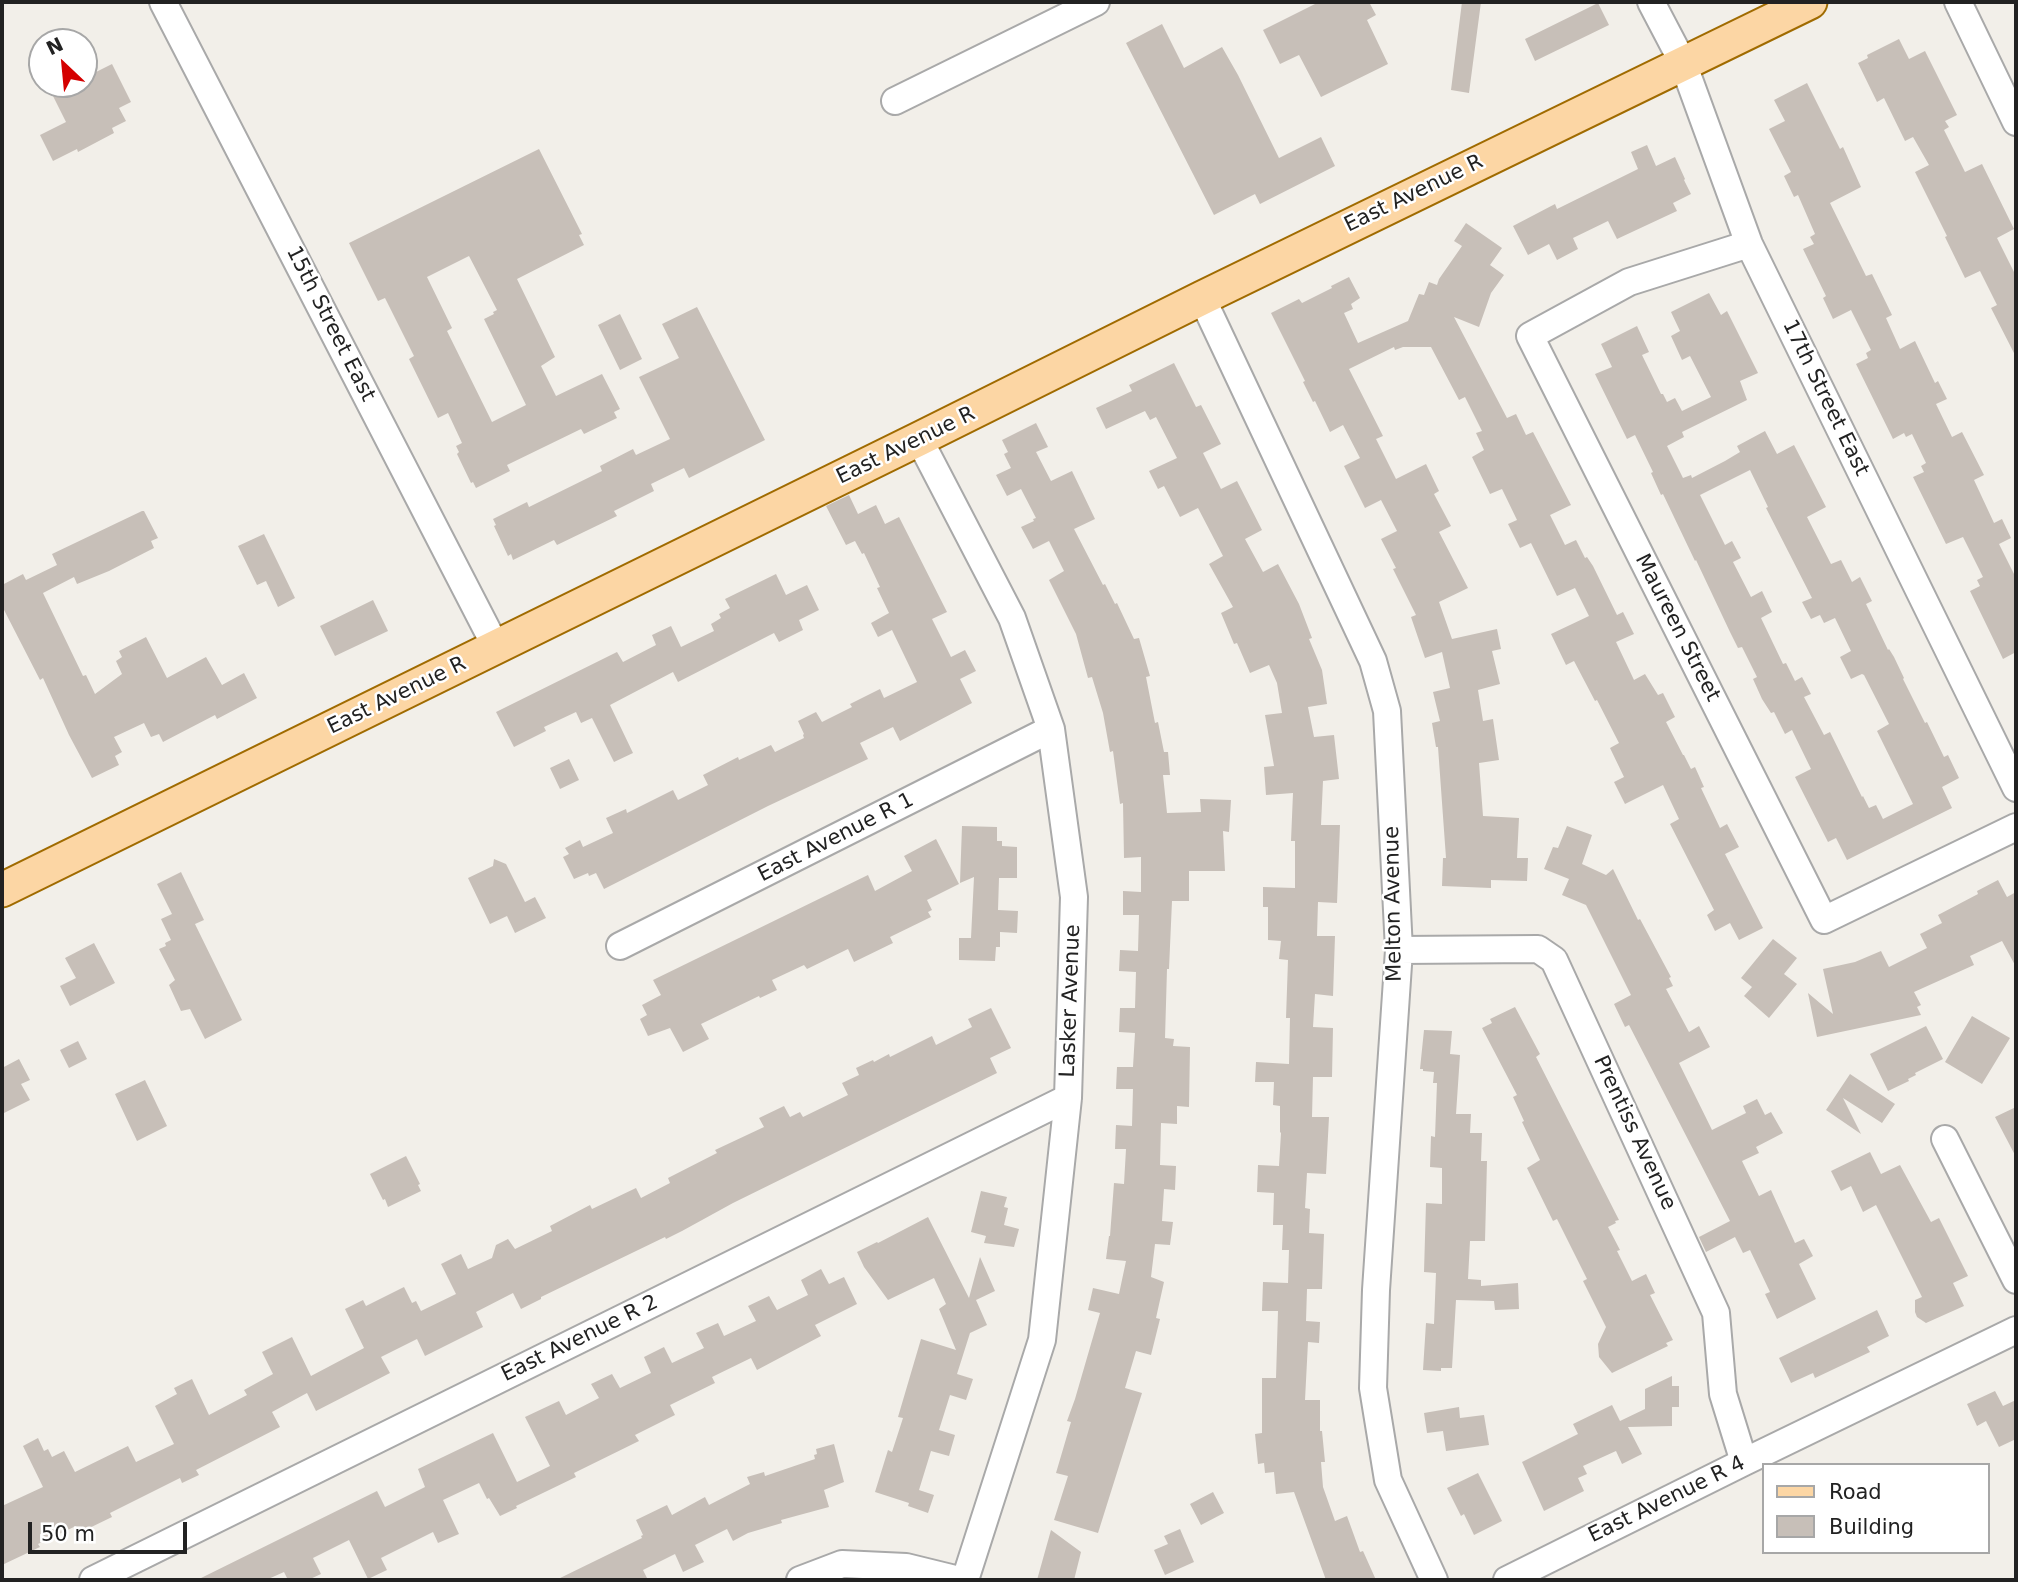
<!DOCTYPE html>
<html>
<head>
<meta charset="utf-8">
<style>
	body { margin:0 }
	#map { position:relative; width:2018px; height:1582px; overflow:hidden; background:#f2efe9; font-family:"DejaVu Sans",sans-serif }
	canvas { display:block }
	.frame { position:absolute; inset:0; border:4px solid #222; pointer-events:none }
	.legend { position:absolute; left:1762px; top:1463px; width:228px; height:91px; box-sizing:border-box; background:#fff; border:2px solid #a7a7a7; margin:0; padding:9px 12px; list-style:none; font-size:21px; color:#222 }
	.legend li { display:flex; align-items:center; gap:14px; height:35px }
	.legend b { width:35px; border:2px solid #a7a7a7 }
	.north { position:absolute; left:28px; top:28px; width:70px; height:70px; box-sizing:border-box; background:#fff; border:2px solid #a7a7a7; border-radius:50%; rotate:334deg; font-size:19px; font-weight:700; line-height:28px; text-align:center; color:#222 }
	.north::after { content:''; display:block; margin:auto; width:24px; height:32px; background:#d40000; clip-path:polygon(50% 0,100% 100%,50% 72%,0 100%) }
	.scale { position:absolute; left:28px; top:1522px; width:159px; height:32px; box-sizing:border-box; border:4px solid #222; border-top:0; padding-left:9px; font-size:21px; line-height:24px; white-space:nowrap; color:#222; -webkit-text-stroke:5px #fff; paint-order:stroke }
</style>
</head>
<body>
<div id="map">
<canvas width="2018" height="1582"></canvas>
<div class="frame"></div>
<ul class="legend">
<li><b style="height:9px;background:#fcd6a4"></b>Road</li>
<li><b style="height:19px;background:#c7bfb8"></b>Building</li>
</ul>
<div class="north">N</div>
<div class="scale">50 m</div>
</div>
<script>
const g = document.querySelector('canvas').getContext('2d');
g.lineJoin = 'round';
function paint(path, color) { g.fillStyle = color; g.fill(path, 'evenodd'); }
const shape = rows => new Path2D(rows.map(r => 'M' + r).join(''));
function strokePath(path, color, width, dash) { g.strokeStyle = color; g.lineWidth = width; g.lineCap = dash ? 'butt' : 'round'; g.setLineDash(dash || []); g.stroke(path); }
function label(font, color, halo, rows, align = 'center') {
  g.font = font + ' "DejaVu Sans",sans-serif'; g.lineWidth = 5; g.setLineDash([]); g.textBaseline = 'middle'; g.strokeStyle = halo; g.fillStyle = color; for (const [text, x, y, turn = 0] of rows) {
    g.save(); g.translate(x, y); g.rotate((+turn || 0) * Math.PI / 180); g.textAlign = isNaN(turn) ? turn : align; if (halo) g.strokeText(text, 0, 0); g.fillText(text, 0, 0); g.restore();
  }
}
paint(shape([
	[1319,2,1369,2,1376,15,1367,20,1388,64,1321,97,1299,55,1280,64,1263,30],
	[1462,2,1481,2,1469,93,1451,90],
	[1598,3,1609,25,1535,61,1525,39],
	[1162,24,1184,68,1222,47,1238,75,1279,158,1321,137,1335,166,1260,204,1255,194,1214,215,1126,43],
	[1899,39,1909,59,1925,51,1957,115,1945,121,1949,127,1944,130,1965,172,1982,164,2014,229,1997,238,2016,276,2016,357,1991,308,1997,305,1980,271,1965,278,1945,237,1947,236,1915,172,1929,165,1913,137,1905,141,1884,98,1877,102,1858,63,1868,58,1867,55],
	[112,64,131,102,119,108,126,121,112,128,114,133,78,152,77,149,53,161,40,135,66,122,47,84,84,84,84,78],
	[1807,83,1840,149,1843,147,1861,187,1830,203,1866,276,1872,274,1892,315,1886,318,1900,349,1915,341,1935,383,1938,381,1947,399,1936,404,1952,437,1962,432,1984,475,1974,480,1994,523,2002,519,2011,538,1999,544,2016,578,2016,652,2003,659,1970,591,1980,586,1977,580,1983,577,1963,537,1946,544,1913,477,1924,472,1921,466,1926,463,1912,434,1906,437,1904,433,1893,439,1856,364,1868,358,1866,353,1871,350,1851,310,1833,319,1823,298,1826,296,1803,249,1814,244,1810,237,1815,234,1798,195,1794,197,1784,176,1791,172,1769,129,1785,121,1774,100],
	[1647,145,1656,166,1675,157,1685,179,1684,180,1691,194,1673,203,1677,211,1617,239,1608,221,1573,238,1578,249,1557,260,1549,244,1528,255,1513,226,1555,204,1557,209,1638,169,1631,152],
	[539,149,582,234,579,235,584,245,517,279,555,357,541,366,556,396,602,374,620,409,614,412,617,418,584,434,581,429,507,465,510,471,476,488,473,482,471,483,457,454,459,452,456,446,462,443,448,413,438,418,409,359,414,356,385,298,378,301,349,243],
	[469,256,497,310,493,312,494,314,484,319,526,405,492,422,447,331,452,328,427,277],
	[1466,223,1502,248,1490,265,1504,275,1491,293,1479,327,1454,317,1507,418,1516,414,1526,435,1533,432,1571,505,1550,515,1565,545,1576,540,1585,558,1587,557,1593,566,1617,615,1623,612,1634,634,1616,642,1634,680,1645,674,1658,695,1663,693,1675,717,1666,722,1683,755,1684,755,1691,769,1695,767,1704,787,1701,788,1720,828,1727,824,1739,847,1725,854,1763,928,1739,940,1730,923,1715,931,1707,915,1714,910,1670,824,1679,819,1663,785,1625,804,1614,782,1624,777,1610,748,1619,743,1597,700,1595,701,1574,661,1566,665,1551,634,1589,616,1575,588,1557,596,1531,543,1520,548,1508,524,1517,520,1502,489,1490,494,1472,457,1484,450,1476,433,1482,431,1465,397,1459,400,1431,347,1403,347,1395,350,1394,347,1349,369,1383,436,1376,439,1396,479,1426,464,1439,491,1434,494,1451,526,1439,532,1468,588,1439,602,1452,639,1497,629,1501,649,1492,651,1500,684,1478,690,1483,721,1493,719,1499,760,1479,763,1483,816,1519,818,1517,858,1528,858,1527,881,1491,880,1491,888,1442,886,1443,858,1446,858,1438,747,1436,747,1432,723,1440,721,1433,692,1450,688,1442,652,1425,658,1411,617,1416,615,1393,569,1396,568,1381,539,1397,531,1381,500,1365,508,1344,466,1360,458,1343,425,1330,432,1315,401,1313,402,1303,382,1305,381,1271,313,1299,299,1302,303,1332,288,1331,286,1349,277,1360,298,1351,304,1353,309,1344,313,1358,343,1408,321,1419,294,1424,295,1429,282,1437,285,1439,279,1462,246,1454,241],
	[1709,293,1721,315,1727,311,1758,373,1740,381,1747,400,1682,432,1684,437,1667,446,1683,478,1691,475,1692,478,1725,461,1740,452,1737,446,1765,431,1777,454,1794,445,1826,507,1807,517,1831,564,1841,560,1852,582,1860,577,1872,601,1866,604,1888,650,1889,649,1894,657,1904,678,1903,679,1925,723,1927,722,1944,757,1948,755,1959,778,1942,787,1952,808,1847,860,1836,838,1828,842,1795,777,1811,769,1792,730,1785,734,1774,712,1771,713,1762,699,1753,679,1757,677,1742,647,1738,648,1730,632,1696,560,1695,561,1663,494,1661,495,1651,473,1653,472,1635,435,1627,439,1595,374,1612,367,1601,344,1637,326,1649,352,1642,355,1661,394,1663,394,1667,402,1675,398,1682,411,1711,397,1690,356,1682,360,1671,336,1680,331,1671,312],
	[1750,470,1768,507,1766,508,1812,598,1802,602,1811,619,1820,615,1824,623,1835,618,1851,651,1840,657,1851,679,1862,674,1864,675,1889,724,1877,731,1913,804,1883,819,1876,805,1869,808,1863,796,1862,797,1830,732,1824,735,1804,697,1811,694,1802,677,1795,681,1786,663,1783,664,1761,618,1772,612,1762,591,1751,597,1733,562,1741,558,1732,541,1725,545,1700,495],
	[697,307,765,440,689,478,684,468,651,484,654,491,614,511,617,516,557,545,554,540,513,560,511,554,508,556,494,526,496,525,493,519,527,502,529,507,602,471,600,466,633,449,636,455,670,439,639,377,679,358,662,324],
	[620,314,642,359,620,370,598,325],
	[1174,363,1196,407,1201,405,1221,444,1203,453,1221,489,1237,481,1262,530,1245,539,1263,572,1278,564,1299,604,1312,638,1309,639,1322,670,1327,704,1308,707,1314,737,1334,735,1339,779,1323,781,1321,825,1340,825,1337,903,1318,902,1317,936,1335,936,1333,996,1315,994,1313,1027,1333,1028,1332,1077,1313,1077,1312,1117,1329,1117,1326,1174,1307,1173,1305,1208,1310,1209,1309,1233,1324,1234,1322,1289,1307,1289,1306,1321,1320,1322,1319,1343,1308,1342,1305,1400,1320,1400,1320,1431,1322,1431,1325,1462,1321,1462,1323,1487,1335,1521,1347,1516,1360,1552,1363,1551,1376,1580,1326,1580,1294,1492,1276,1494,1274,1472,1265,1473,1264,1463,1258,1464,1255,1434,1262,1433,1262,1378,1276,1378,1278,1311,1262,1311,1263,1282,1288,1283,1289,1250,1282,1250,1283,1225,1273,1225,1274,1193,1257,1192,1258,1165,1279,1166,1281,1133,1280,1132,1280,1106,1273,1105,1274,1082,1255,1082,1256,1062,1289,1064,1290,1018,1286,1018,1288,960,1279,959,1281,941,1268,940,1268,907,1263,907,1263,887,1295,888,1295,841,1291,841,1293,793,1266,795,1264,767,1274,766,1265,715,1282,713,1277,683,1269,665,1250,673,1237,643,1234,644,1221,613,1233,607,1209,564,1223,556,1198,508,1180,517,1164,486,1158,489,1149,471,1177,458,1156,417,1150,420,1145,411,1106,429,1096,408,1132,391,1129,385],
	[1036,423,1048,447,1036,452,1051,481,1072,471,1095,519,1074,529,1103,585,1105,584,1115,604,1117,603,1134,639,1139,638,1150,676,1146,677,1155,723,1158,722,1164,752,1168,752,1170,775,1163,775,1167,813,1201,812,1200,799,1231,800,1229,832,1223,831,1225,871,1189,871,1189,901,1172,901,1169,969,1167,969,1165,1038,1174,1039,1173,1046,1190,1047,1189,1107,1177,1106,1177,1124,1161,1123,1160,1165,1176,1166,1175,1190,1164,1189,1162,1221,1173,1222,1170,1245,1155,1244,1151,1277,1164,1282,1156,1318,1160,1319,1151,1355,1136,1351,1125,1388,1142,1393,1098,1533,1054,1520,1068,1476,1056,1473,1071,1422,1067,1421,1075,1399,1100,1313,1088,1310,1093,1288,1119,1294,1126,1261,1106,1259,1109,1236,1110,1236,1114,1183,1124,1184,1126,1149,1115,1149,1116,1125,1132,1126,1133,1089,1116,1089,1117,1067,1133,1067,1135,1033,1119,1032,1120,1008,1135,1008,1136,972,1119,971,1120,950,1138,951,1139,915,1123,915,1123,891,1141,892,1141,857,1124,858,1123,803,1120,804,1113,751,1110,752,1103,713,1092,677,1088,678,1076,634,1049,580,1064,571,1049,541,1033,549,1021,527,1034,521,1033,519,1036,518,1021,489,1007,496,996,475,1011,468,1004,454,1008,452,1002,440],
	[849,495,858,514,876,505,885,524,899,517,947,612,932,619,951,657,965,650,976,671,960,679,972,703,900,741,893,727,860,743,868,759,768,806,604,889,596,873,589,876,588,873,574,879,563,857,569,854,565,848,580,840,583,847,613,833,606,818,626,809,627,813,673,790,678,800,708,785,703,775,738,757,739,760,771,745,775,752,804,738,803,735,804,734,798,721,816,712,822,722,852,707,850,704,880,689,884,698,917,682,892,630,878,637,871,623,889,613,877,588,880,587,864,553,862,554,855,541,846,545,826,506],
	[142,511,144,511,158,538,151,541,154,548,109,571,77,584,74,577,43,593,83,676,86,675,95,694,122,674,116,661,122,657,119,651,146,637,167,678,206,657,222,685,244,673,257,698,217,719,215,715,163,742,159,734,151,737,144,723,114,737,122,752,115,756,119,765,92,778,69,735,43,678,40,680,2,606,2,585,23,574,26,580,57,565,52,554],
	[264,534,295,598,278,607,266,581,257,585,238,546],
	[776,574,786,595,807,585,819,610,799,620,803,630,779,642,774,633,678,682,673,672,610,705,633,753,614,762,592,718,581,723,576,712,544,727,546,731,514,747,496,712,617,652,623,662,656,645,652,635,671,626,681,647,714,631,711,624,721,618,719,614,730,608,725,599],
	[373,600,388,631,335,656,320,626],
	[569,759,579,780,560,789,550,768],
	[962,826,997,827,997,841,1002,841,1002,846,1017,847,1017,878,999,878,998,910,1018,911,1017,933,1000,932,1000,947,996,947,995,961,959,960,959,938,971,938,974,877,960,883],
	[1567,826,1592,835,1582,864,1606,875,1613,869,1638,920,1640,919,1671,977,1669,978,1673,986,1666,989,1689,1032,1699,1026,1710,1047,1679,1063,1712,1130,1746,1113,1743,1106,1757,1099,1765,1115,1771,1112,1783,1133,1756,1147,1759,1153,1742,1161,1759,1196,1771,1190,1795,1243,1804,1239,1813,1256,1799,1264,1816,1299,1777,1319,1765,1294,1770,1292,1750,1250,1743,1253,1735,1237,1706,1252,1699,1237,1730,1221,1629,1025,1625,1027,1614,1004,1631,995,1586,905,1562,895,1569,879,1544,869,1553,847,1558,848],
	[936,839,959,884,927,900,932,910,928,912,931,917,890,937,893,943,854,962,848,949,807,969,804,965,772,980,777,990,760,998,759,996,701,1024,709,1039,683,1052,670,1028,648,1036,640,1019,647,1015,642,1005,661,995,653,980,868,875,875,891,912,871,904,856],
	[494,859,506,864,525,902,535,897,546,918,515,933,507,916,490,924,468,878,493,866],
	[181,872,204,920,195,924,242,1020,205,1039,190,1009,181,1011,169,985,175,980,159,949,166,946,165,943,171,940,161,919,172,914,157,884],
	[1998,880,2007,897,2016,892,2016,967,2002,941,1970,956,1974,965,1914,992,1921,1005,1917,1007,1921,1015,1817,1037,1808,993,1833,1014,1823,969,1855,962,1881,951,1889,967,1927,948,1920,934,1942,923,1938,915,1978,894,1977,891],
	[1773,939,1797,958,1784,974,1797,984,1769,1018,1744,996,1752,987,1741,978],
	[94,943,115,983,70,1006,60,986,76,978,65,958],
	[1515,1007,1540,1054,1536,1057,1619,1220,1615,1221,1616,1223,1608,1227,1620,1250,1617,1251,1632,1281,1646,1274,1655,1293,1650,1295,1673,1340,1666,1343,1668,1346,1612,1373,1599,1357,1598,1344,1606,1327,1583,1281,1587,1279,1557,1219,1553,1221,1527,1168,1540,1160,1522,1122,1524,1121,1513,1097,1517,1095,1482,1028,1492,1023,1490,1019],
	[991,1008,1011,1048,990,1058,997,1073,733,1203,682,1231,666,1239,665,1237,541,1297,541,1299,521,1309,513,1293,476,1312,483,1327,425,1356,417,1339,381,1357,390,1373,316,1411,307,1393,272,1412,280,1427,196,1470,199,1475,182,1483,180,1478,110,1513,112,1517,79,1533,76,1526,38,1544,40,1547,2,1565,2,1506,43,1487,23,1446,38,1438,44,1451,48,1449,52,1457,64,1451,75,1472,128,1446,136,1462,174,1444,155,1406,177,1394,174,1388,192,1379,209,1415,247,1395,244,1390,273,1374,262,1352,292,1337,311,1376,364,1348,345,1309,363,1300,366,1306,404,1287,412,1303,416,1301,421,1311,456,1294,441,1264,461,1254,468,1269,492,1258,496,1245,508,1239,515,1249,552,1231,550,1226,590,1205,592,1209,636,1188,641,1198,670,1183,668,1178,717,1153,715,1150,764,1127,759,1118,784,1106,790,1117,800,1112,803,1117,848,1095,842,1083,859,1075,856,1068,873,1060,874,1062,889,1054,890,1057,932,1036,936,1045,972,1027,968,1019],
	[1972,1016,2010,1038,1982,1084,1945,1062],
	[1926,1026,1943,1059,1915,1073,1916,1075,1908,1079,1909,1081,1888,1091,1870,1054],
	[1424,1030,1452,1031,1450,1054,1460,1055,1456,1114,1471,1114,1470,1133,1482,1133,1481,1161,1487,1161,1485,1241,1470,1241,1468,1279,1481,1280,1481,1286,1518,1283,1519,1309,1495,1310,1494,1301,1456,1300,1452,1368,1441,1368,1441,1371,1423,1370,1426,1323,1434,1324,1436,1273,1424,1272,1426,1203,1442,1204,1442,1168,1430,1167,1431,1136,1435,1137,1437,1083,1433,1083,1434,1072,1423,1071,1423,1069,1420,1069],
	[78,1041,87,1059,69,1068,60,1050],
	[19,1059,30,1080,21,1084,30,1100,2,1114,2,1068],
	[1850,1074,1895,1104,1882,1123,1843,1098,1861,1134,1826,1110],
	[145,1080,167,1126,137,1141,115,1094],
	[2016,1107,2016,1157,1995,1117],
	[1870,1152,1881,1174,1900,1165,1931,1222,1939,1218,1968,1276,1953,1283,1964,1306,1926,1323,1917,1317,1915,1312,1915,1300,1922,1297,1876,1205,1863,1212,1851,1186,1841,1191,1831,1171],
	[406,1156,420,1184,418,1185,421,1191,388,1207,385,1199,383,1200,370,1174],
	[981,1191,1007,1197,1004,1207,1008,1208,1004,1225,1019,1229,1014,1247,984,1243,986,1236,971,1232],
	[928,1217,969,1298,980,1257,995,1291,976,1300,987,1325,970,1333,957,1374,973,1379,966,1400,950,1395,939,1430,955,1435,949,1456,931,1451,919,1490,934,1495,928,1513,908,1506,909,1503,875,1492,888,1450,892,1452,903,1418,898,1417,921,1339,956,1350,939,1309,946,1304,934,1278,888,1300,864,1267,857,1252,877,1242,878,1243],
	[821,1269,829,1284,844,1277,857,1304,815,1325,821,1336,757,1370,751,1358,712,1377,715,1383,670,1405,675,1415,635,1435,639,1441,574,1473,576,1477,516,1506,517,1508,500,1516,489,1498,487,1499,479,1483,443,1500,459,1534,438,1543,433,1532,381,1558,387,1570,368,1579,349,1540,313,1558,321,1574,308,1580,288,1580,284,1572,266,1580,197,1580,377,1491,385,1507,425,1487,418,1469,493,1433,517,1482,550,1466,525,1417,559,1401,566,1415,599,1398,591,1384,612,1374,620,1388,651,1373,644,1357,664,1347,672,1363,704,1348,696,1333,718,1323,724,1336,756,1321,748,1306,769,1296,777,1310,808,1295,801,1280],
	[1877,1310,1889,1336,1867,1347,1870,1352,1815,1378,1813,1373,1791,1383,1779,1358],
	[1672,1376,1672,1386,1679,1386,1679,1407,1672,1407,1672,1426,1628,1427,1642,1454,1622,1464,1616,1451,1583,1466,1587,1474,1578,1478,1584,1491,1544,1511,1522,1462,1578,1434,1573,1424,1612,1405,1620,1421,1645,1409,1645,1389],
	[1995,1391,2003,1406,2016,1400,2016,1439,1999,1447,1986,1421,1977,1426,1967,1404],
	[1459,1407,1460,1418,1484,1415,1489,1445,1446,1451,1443,1431,1427,1433,1424,1413],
	[834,1444,844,1482,824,1490,829,1507,781,1520,782,1523,748,1533,733,1541,727,1529,695,1545,704,1562,683,1572,675,1554,643,1570,648,1580,556,1580,642,1538,641,1536,643,1535,636,1520,667,1505,672,1515,705,1497,709,1505,750,1484,747,1477,764,1472,765,1476,815,1459,814,1455,817,1454,816,1449],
	[1478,1473,1502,1521,1474,1535,1464,1514,1461,1516,1447,1488],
	[1213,1492,1224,1513,1201,1525,1190,1504],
	[1180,1529,1194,1562,1165,1575,1154,1550,1168,1544,1164,1536],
	[1051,1530,1081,1552,1074,1580,1037,1580]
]), '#c7bfb8');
const minor = shape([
	[163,2,496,647],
	[1651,2,1683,63,1749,244,2016,788],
	[1958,2,2016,122],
	[895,101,1096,2],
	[1749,244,1629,282,1530,336,1824,920,2016,827],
	[1202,298,1373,661,1387,711,1399,950,1376,1290,1373,1388,1388,1480,1434,1580],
	[919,439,1012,618,1051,729,1074,897,1068,1098,1042,1340,965,1580],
	[620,946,1051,729],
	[1399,950,1538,949,1554,960,1716,1313,1723,1394,1744,1462],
	[1945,1139,2016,1280],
	[93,1580,1068,1098],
	[800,1580,842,1564,906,1567,959,1580],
	[1507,1580,1744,1462,2016,1330]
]);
const major = shape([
	[2,890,919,439,1202,298,1810,2]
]);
strokePath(minor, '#a9a9a9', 30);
strokePath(major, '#a06b00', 37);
strokePath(minor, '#fff', 26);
strokePath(major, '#fcd6a4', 33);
label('21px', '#222', '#fff', [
	["East Avenue R",1414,194,-26],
	["15th Street East",330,324,63],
	["17th Street East",1825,398,64],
	["East Avenue R",906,446,-26],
	["Maureen Street",1677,628,63],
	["East Avenue R",397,696,-26],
	["East Avenue R 1",836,838,-27],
	["Melton Avenue",1394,904,-91],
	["Lasker Avenue",1071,1001,-88],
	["Prentiss Avenue",1634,1133,65],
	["East Avenue R 2",580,1339,-26],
	["East Avenue R 4",1667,1500,-26]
]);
</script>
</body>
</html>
